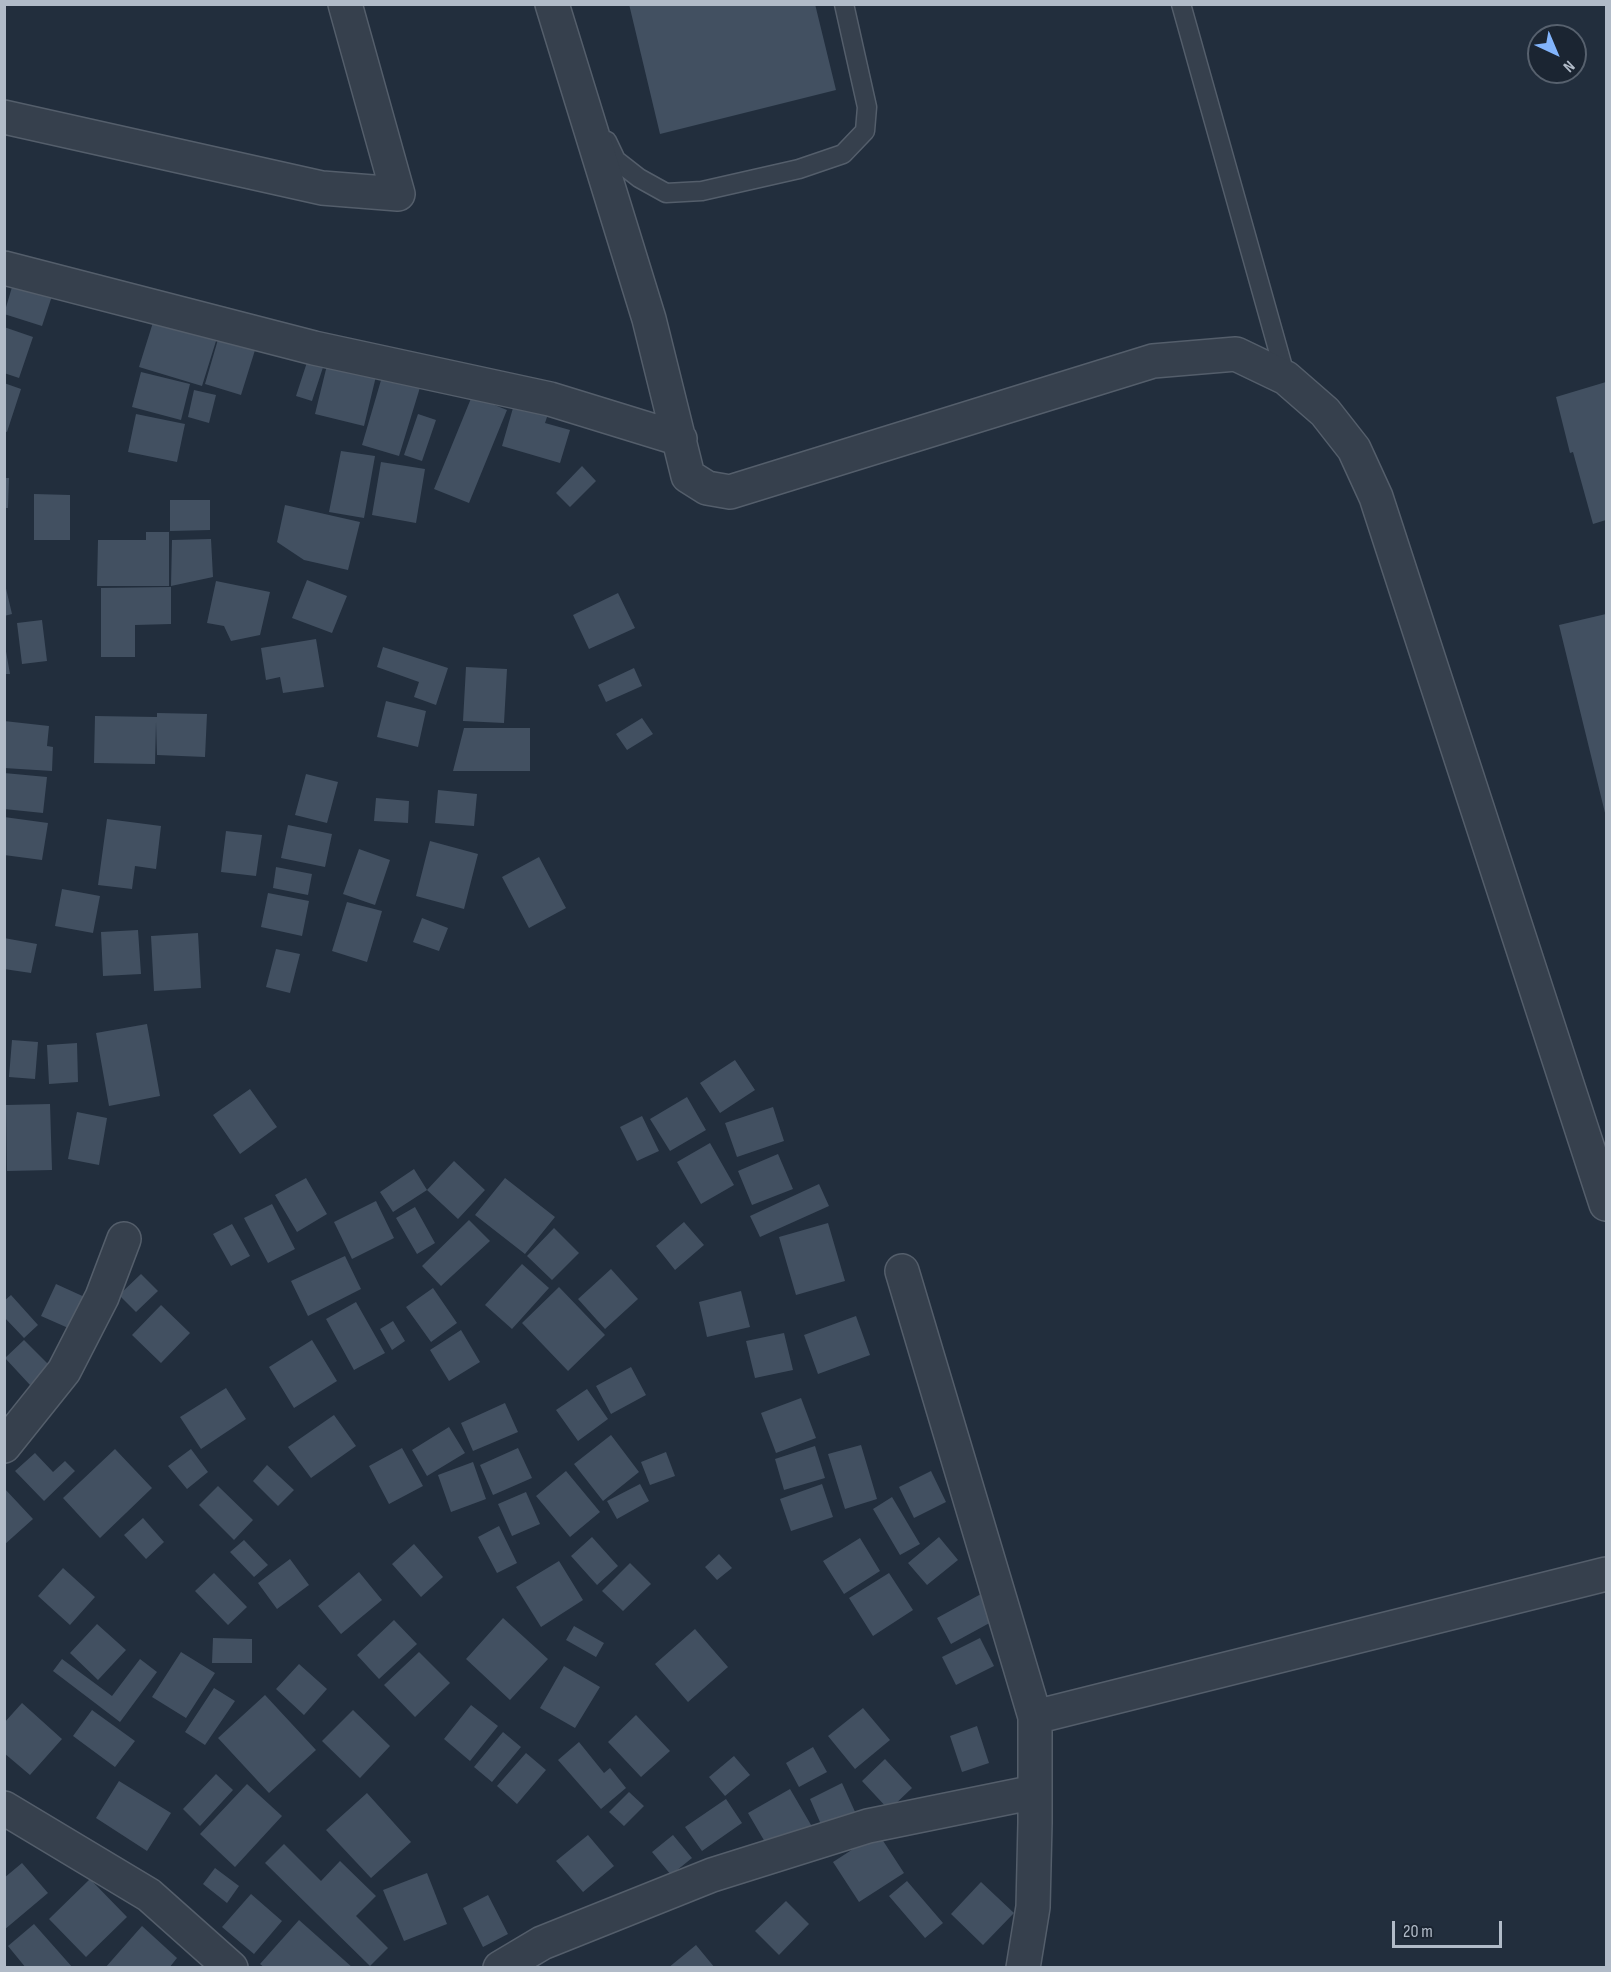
<!DOCTYPE html>
<html>
<head>
<meta charset="utf-8">
<style>
	body { margin:0 }
	#map { position:relative; width:1611px; height:1972px; overflow:hidden; background:#222e3d; font-family:"Sofia Sans Condensed",sans-serif }
	canvas { display:block }
	.frame { position:absolute; inset:0; border:6px solid #b1bbc8; pointer-events:none }
	.north { position:absolute; left:1527px; top:24px; width:60px; height:60px; box-sizing:border-box; background:#1b2532; border:2px solid #57616e; border-radius:50%; rotate:136deg; font-size:16px; font-weight:700; line-height:24px; text-align:center; color:#b1bbc8 }
	.north::after { content:''; display:block; margin:auto; width:21px; height:27px; background:#82b4fc; clip-path:polygon(50% 0,100% 100%,50% 72%,0 100%) }
	.scale { position:absolute; left:1392px; top:1921px; width:110px; height:27px; box-sizing:border-box; border:3px solid #b1bbc8; border-top:0; padding-left:8px; font-size:18px; line-height:21px; white-space:nowrap; color:#b1bbc8; -webkit-text-stroke:4px #1b2532; paint-order:stroke }
</style>
</head>
<body>
<div id="map">
<canvas width="1611" height="1972"></canvas>
<div class="frame"></div>
<div class="north">N</div>
<div class="scale">20 m</div>
</div>
<script>
const g = document.querySelector('canvas').getContext('2d');
g.lineJoin = 'round';
function paint(path, color) { g.fillStyle = color; g.fill(path, 'evenodd'); }
const shape = rows => new Path2D(rows.map(r => 'M' + r).join(''));
function strokePath(path, color, width, dash) { g.strokeStyle = color; g.lineWidth = width; g.lineCap = dash ? 'butt' : 'round'; g.setLineDash(dash || []); g.stroke(path); }
paint(shape([
	[629,4,815,4,836,90,660,134],
	[15,277,54,290,42,326,4,314],
	[155,316,187,332,216,341,202,386,139,367],
	[4,327,33,337,19,378,4,373],
	[219,336,256,347,241,395,205,384],
	[310,353,326,358,312,401,296,396],
	[329,357,378,368,364,426,315,414],
	[384,370,422,381,399,456,362,445],
	[141,372,190,384,181,420,132,407],
	[1606,382,1606,520,1593,524,1573,452,1570,453,1556,397],
	[4,383,21,389,7,432,4,431],
	[194,390,216,395,209,423,188,417],
	[472,396,507,410,469,503,434,489],
	[531,402,550,408,545,423,570,430,560,463,502,446,513,408,528,412],
	[136,414,185,424,177,462,128,452],
	[418,414,436,420,422,461,404,455],
	[341,451,375,456,364,518,329,512],
	[381,462,425,469,416,523,372,515],
	[582,466,596,481,570,507,556,493],
	[4,478,9,478,8,508,4,508],
	[34,494,70,495,70,540,34,540],
	[170,500,210,500,210,530,170,531],
	[285,505,360,522,348,570,304,560,277,542],
	[146,532,169,532,169,586,97,586,98,540,146,540],
	[211,539,213,577,171,586,172,540],
	[4,580,12,614,4,616],
	[307,580,347,596,332,633,292,618],
	[216,581,270,592,260,635,231,641,224,626,207,623],
	[171,587,171,624,135,625,135,657,101,657,101,588],
	[618,593,635,628,589,649,573,615],
	[1606,614,1606,817,1559,625],
	[42,620,47,661,22,664,17,623],
	[316,639,324,687,283,693,280,677,266,680,261,648],
	[4,640,10,674,4,674],
	[383,647,448,668,436,705,414,697,419,682,377,667],
	[466,667,507,669,504,723,463,721],
	[634,668,642,686,606,702,598,685],
	[386,701,426,711,418,747,377,737],
	[157,713,207,714,205,757,157,755,156,722,155,764,94,763,95,716,157,717],
	[642,718,653,734,627,750,616,734],
	[4,721,49,726,47,746,53,747,52,771,4,768],
	[464,728,530,728,530,771,453,771],
	[4,773,47,777,43,813,4,809],
	[306,774,338,782,327,823,295,815],
	[438,790,477,794,474,826,435,823],
	[376,798,409,801,408,823,374,821],
	[4,817,48,823,42,860,4,855],
	[107,819,161,826,156,869,135,866,132,889,98,885],
	[288,825,332,834,325,867,281,858],
	[226,831,262,835,256,876,221,872],
	[430,841,478,854,464,909,416,896],
	[359,849,390,860,375,905,343,894],
	[539,857,566,908,529,928,502,877],
	[276,867,312,874,308,895,273,888],
	[62,889,100,896,93,933,55,926],
	[268,893,309,901,302,936,261,927],
	[347,902,382,911,367,962,332,951],
	[422,918,448,928,439,951,413,942],
	[138,930,141,974,103,976,101,932],
	[198,933,201,988,154,991,151,936],
	[4,938,37,944,31,973,4,969],
	[276,949,300,954,290,993,266,987],
	[147,1024,160,1096,109,1106,96,1033],
	[12,1040,38,1042,35,1079,9,1077],
	[77,1043,78,1082,49,1084,47,1045],
	[735,1060,755,1090,720,1113,700,1083],
	[250,1089,277,1127,240,1154,213,1115],
	[687,1097,706,1130,670,1151,650,1119],
	[50,1104,52,1170,7,1171,6,1105],
	[773,1107,784,1141,737,1157,725,1123],
	[77,1112,107,1118,99,1165,68,1159],
	[642,1116,659,1151,637,1161,620,1127],
	[710,1143,734,1185,701,1204,677,1162],
	[778,1154,793,1189,752,1205,738,1171],
	[454,1161,485,1190,458,1219,427,1190,393,1212,380,1192,414,1169,427,1190],
	[306,1178,327,1214,297,1232,275,1195],
	[505,1178,555,1217,525,1254,475,1215],
	[819,1184,829,1206,760,1237,750,1216],
	[376,1201,394,1238,352,1259,334,1222],
	[272,1204,295,1249,268,1263,244,1218],
	[415,1207,435,1243,417,1254,396,1218],
	[469,1220,490,1241,441,1286,422,1266],
	[684,1222,704,1245,675,1270,656,1246],
	[828,1223,845,1281,796,1295,779,1237],
	[232,1224,250,1256,231,1266,213,1234],
	[554,1228,579,1253,552,1280,527,1256],
	[345,1256,361,1289,308,1316,291,1281],
	[522,1264,549,1288,512,1329,485,1305],
	[611,1269,638,1299,605,1329,578,1299],
	[141,1274,158,1291,136,1312,119,1295],
	[56,1284,89,1299,75,1331,41,1316],
	[559,1287,605,1335,568,1371,522,1323],
	[433,1288,457,1323,431,1342,406,1307],
	[741,1291,750,1327,707,1337,699,1302],
	[11,1295,38,1325,24,1338,4,1317,4,1301],
	[356,1302,385,1353,354,1370,326,1319],
	[161,1305,190,1333,161,1363,132,1335],
	[856,1316,870,1355,818,1374,804,1335],
	[393,1321,405,1341,392,1350,380,1329],
	[461,1330,480,1362,449,1381,430,1350],
	[784,1333,793,1370,755,1378,746,1341],
	[24,1340,50,1366,30,1385,5,1358],
	[312,1340,337,1381,294,1408,269,1367],
	[631,1367,646,1395,611,1414,596,1386],
	[226,1388,246,1419,201,1449,180,1417],
	[587,1389,608,1419,578,1441,556,1410],
	[801,1398,816,1438,776,1453,761,1413],
	[505,1403,518,1432,473,1451,461,1423],
	[334,1415,356,1446,311,1478,288,1447],
	[449,1427,465,1453,427,1476,412,1450],
	[611,1435,639,1472,603,1501,574,1464],
	[861,1445,877,1499,845,1509,828,1454],
	[815,1446,825,1478,784,1490,775,1459],
	[402,1448,423,1486,389,1504,369,1466],
	[518,1448,532,1478,493,1495,480,1465],
	[115,1449,152,1488,100,1538,63,1498],
	[191,1449,208,1472,187,1489,168,1466],
	[666,1452,675,1476,650,1485,641,1462],
	[35,1453,53,1472,65,1461,75,1471,44,1501,15,1471],
	[473,1462,486,1499,451,1512,438,1475],
	[267,1465,294,1490,278,1506,253,1481],
	[566,1471,600,1512,570,1537,536,1496],
	[931,1471,946,1502,914,1518,899,1487],
	[640,1484,649,1501,617,1519,607,1501],
	[822,1484,833,1517,791,1531,780,1499],
	[218,1486,253,1520,234,1540,199,1505],
	[4,1488,33,1519,4,1545],
	[526,1492,540,1524,512,1536,498,1504],
	[892,1497,920,1544,900,1555,873,1509],
	[143,1518,164,1542,146,1559,124,1535],
	[499,1526,517,1563,497,1573,478,1537],
	[592,1537,618,1566,597,1585,571,1556],
	[939,1537,958,1560,927,1585,908,1563],
	[860,1538,880,1571,844,1594,823,1561],
	[244,1540,268,1565,254,1577,230,1552],
	[414,1544,443,1577,421,1597,392,1564],
	[719,1554,732,1568,717,1580,705,1567],
	[290,1559,309,1585,277,1609,258,1583],
	[559,1561,583,1600,541,1627,516,1587],
	[630,1563,651,1584,623,1611,602,1591],
	[63,1568,95,1597,70,1625,38,1596],
	[359,1572,382,1600,341,1634,318,1606],
	[214,1573,247,1607,228,1625,195,1591],
	[889,1573,913,1610,873,1636,849,1598],
	[981,1594,995,1620,951,1644,937,1618],
	[503,1618,548,1659,510,1700,466,1659],
	[394,1620,417,1644,379,1679,357,1655],
	[97,1624,126,1650,98,1680,70,1653],
	[574,1626,604,1643,596,1657,566,1640],
	[695,1629,728,1667,688,1702,655,1664],
	[213,1638,252,1639,252,1663,212,1663],
	[980,1638,994,1666,956,1685,942,1657],
	[181,1652,215,1673,186,1718,152,1697],
	[419,1652,450,1683,415,1717,384,1685],
	[62,1659,112,1696,140,1659,157,1672,120,1722,53,1671],
	[299,1664,327,1689,304,1715,276,1689],
	[564,1666,600,1687,575,1728,540,1708],
	[214,1688,235,1701,205,1745,185,1732],
	[265,1695,316,1750,269,1793,218,1738],
	[22,1703,62,1739,30,1775,4,1753,4,1723],
	[471,1705,498,1726,470,1761,444,1739],
	[863,1708,890,1740,855,1769,828,1736],
	[92,1710,135,1741,115,1767,73,1736],
	[353,1710,390,1746,360,1778,322,1741],
	[636,1715,670,1751,641,1777,608,1742],
	[977,1726,989,1763,962,1772,950,1736],
	[503,1732,521,1747,492,1782,474,1767],
	[579,1742,604,1773,610,1768,626,1788,601,1809,558,1760],
	[813,1747,827,1772,799,1787,786,1763],
	[526,1753,546,1770,517,1804,497,1786],
	[734,1756,750,1775,725,1796,709,1777],
	[885,1759,912,1788,889,1810,862,1781],
	[216,1774,233,1790,200,1826,183,1809],
	[119,1781,171,1813,147,1851,96,1818],
	[842,1783,856,1814,823,1829,810,1799],
	[247,1784,282,1816,235,1867,200,1834],
	[790,1789,814,1830,772,1854,748,1813],
	[629,1792,644,1806,624,1826,609,1812],
	[367,1793,411,1842,371,1878,326,1830],
	[726,1799,742,1823,702,1851,685,1827],
	[878,1833,904,1873,859,1902,833,1862],
	[588,1835,614,1866,583,1892,556,1861],
	[673,1835,692,1858,671,1875,652,1852],
	[284,1844,321,1881,340,1861,376,1896,356,1916,388,1948,370,1966,265,1863],
	[22,1863,48,1893,4,1930,4,1878],
	[215,1868,239,1886,227,1903,203,1884],
	[427,1873,447,1924,404,1941,383,1890],
	[90,1879,127,1917,86,1957,49,1919],
	[907,1881,943,1923,925,1938,889,1896],
	[981,1882,1014,1913,983,1945,951,1914],
	[251,1894,282,1921,254,1954,222,1927],
	[488,1895,508,1934,483,1947,463,1908],
	[786,1901,809,1924,779,1955,755,1931],
	[299,1920,353,1968,265,1968,260,1964],
	[34,1924,73,1968,26,1968,8,1946],
	[142,1926,177,1958,169,1968,105,1968],
	[696,1945,715,1968,668,1968]
]), '#425061');
const service = shape([
	[1181,4,1286,378],
	[607,141,616,160,639,178,666,193,702,191,799,169,843,154,865,131,867,107,844,4]
]);
const minor = shape([
	[552,4,649,319,688,476,707,488,730,492,1153,361,1236,354,1286,378,1325,412,1354,449,1376,497,1606,1204],
	[4,117,322,188,398,194,345,4],
	[4,268,314,348,550,399,680,439],
	[902,1271,1035,1717,1035,1823,1033,1907,1023,1968],
	[4,1446,64,1371,102,1297,124,1239],
	[1035,1717,1606,1574],
	[4,1808,149,1895,231,1968],
	[500,1968,542,1943,712,1875,868,1826,1035,1792]
]);
strokePath(service, '#545e6b', 21);
strokePath(minor, '#545e6b', 36);
strokePath(service, '#36404d', 18);
strokePath(minor, '#36404d', 33);
</script>
</body>
</html>
